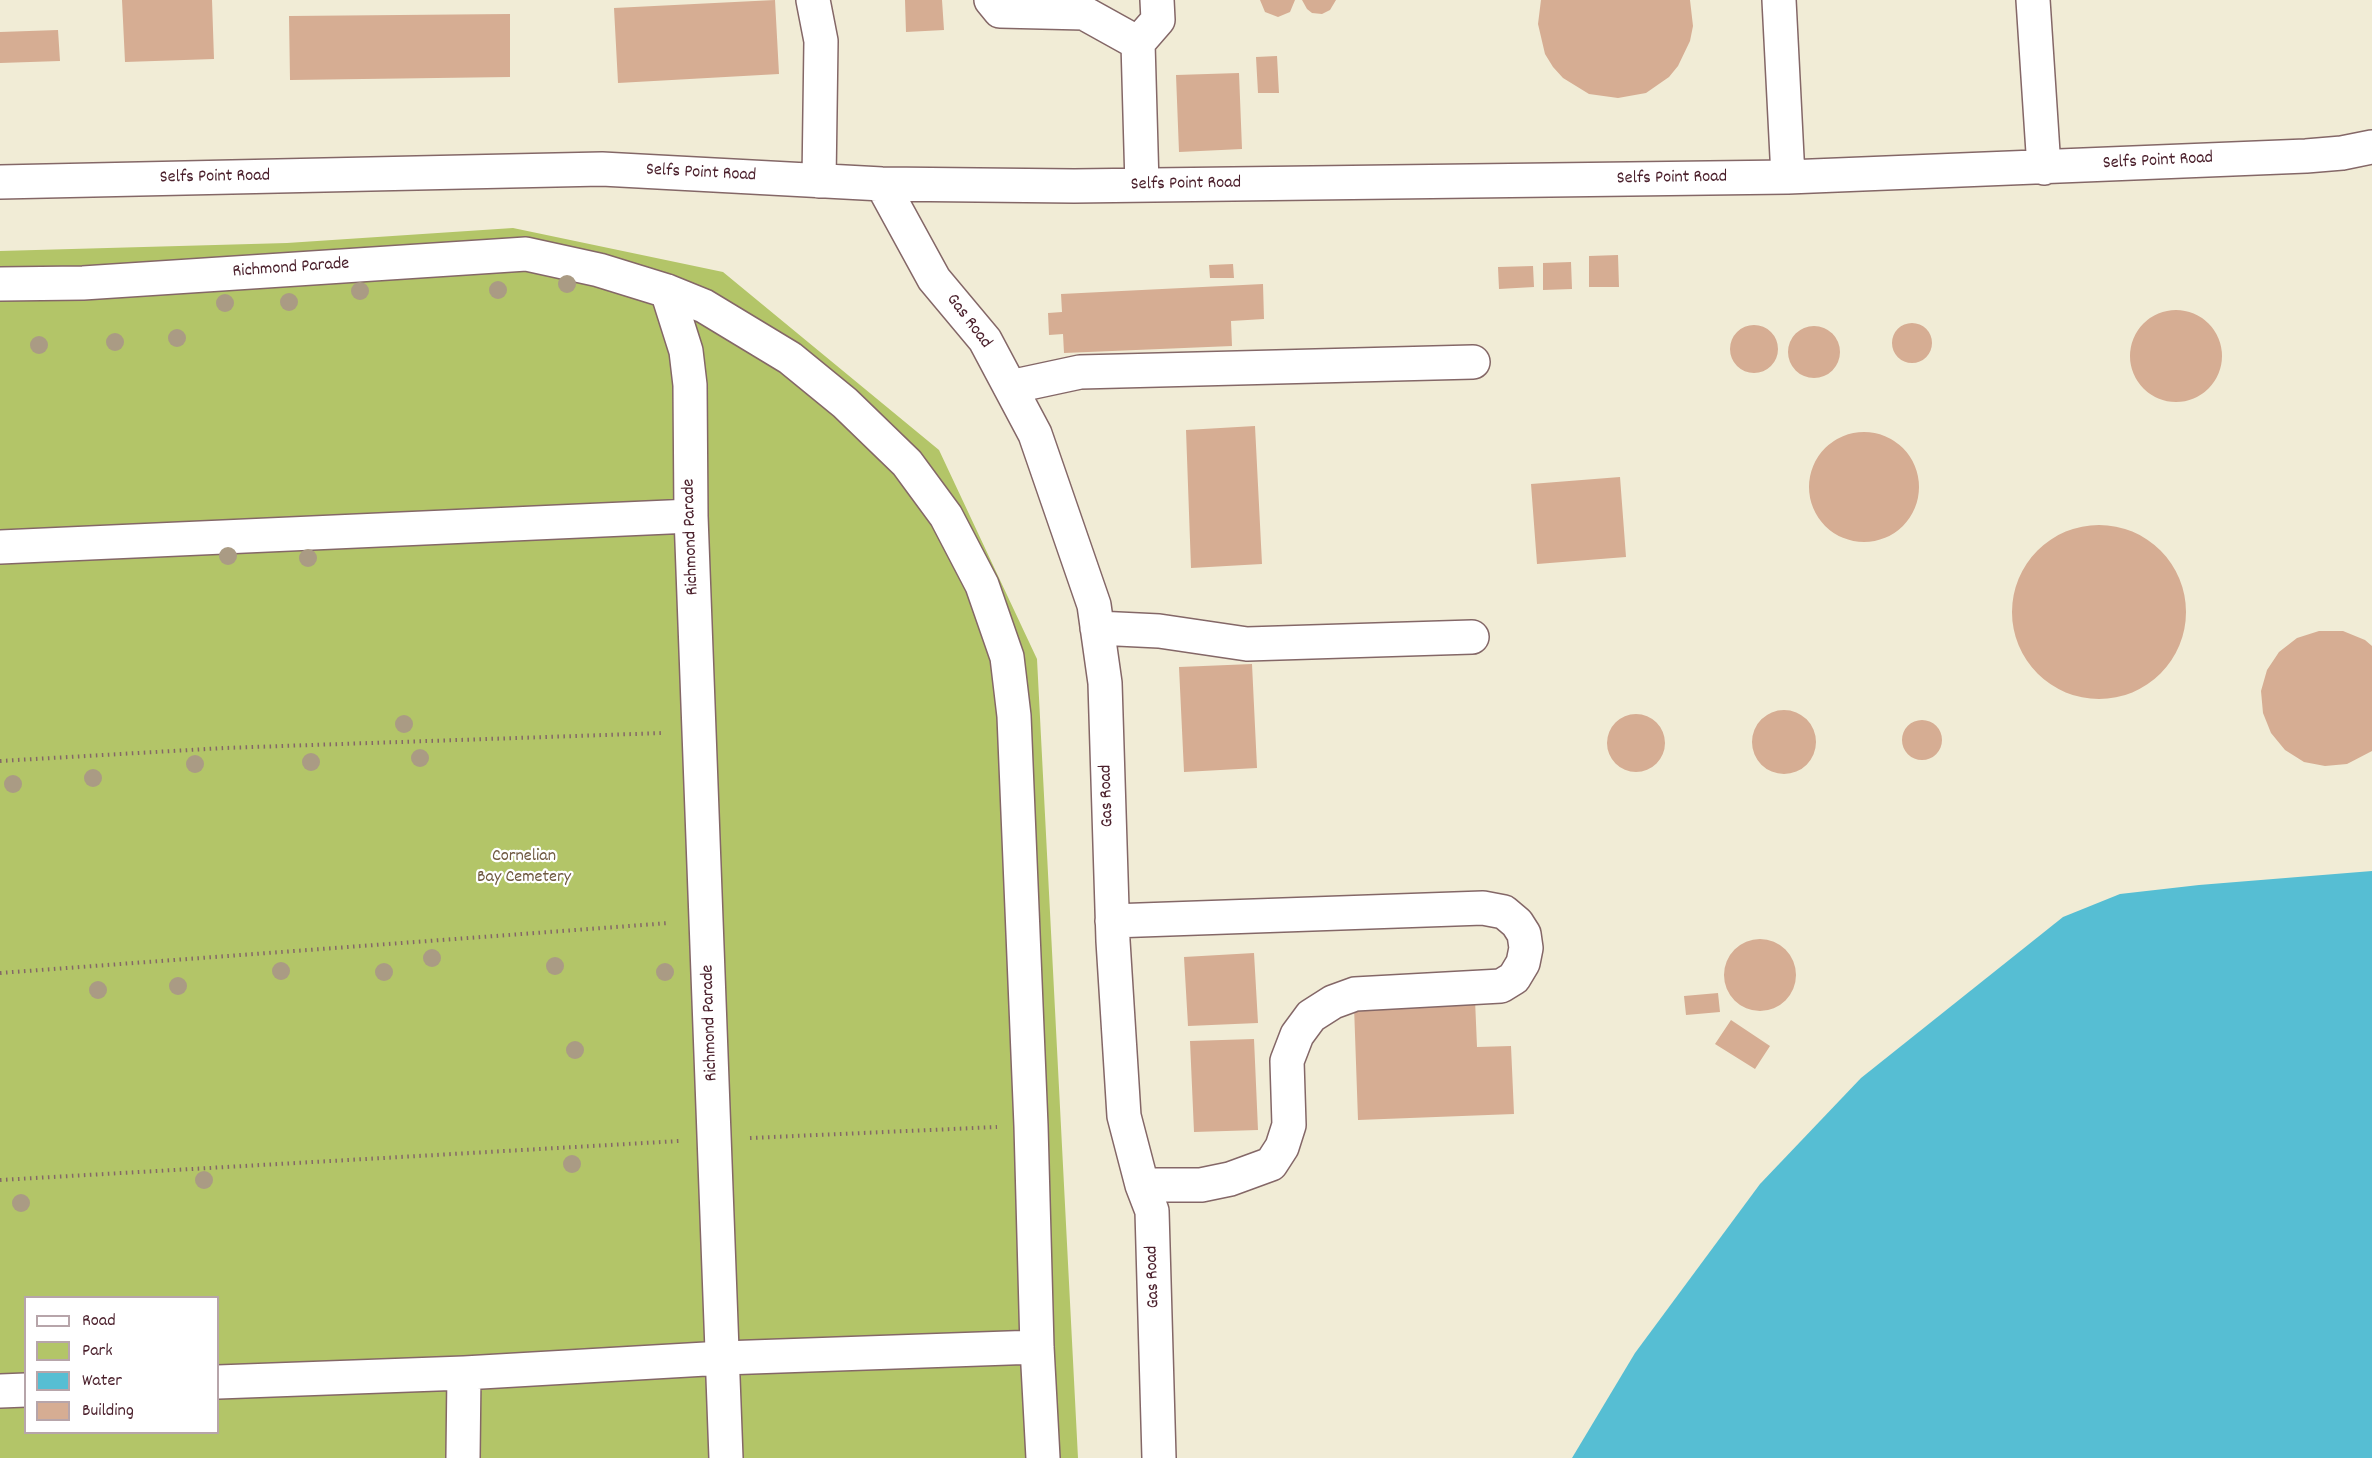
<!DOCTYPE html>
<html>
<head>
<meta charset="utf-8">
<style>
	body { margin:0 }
	#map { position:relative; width:2372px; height:1458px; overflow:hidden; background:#f1ecd6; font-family:Dekko,sans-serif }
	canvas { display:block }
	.legend { position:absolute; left:24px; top:1296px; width:195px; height:138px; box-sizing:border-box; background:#fff; border:2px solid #b7a5aa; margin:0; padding:8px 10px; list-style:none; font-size:18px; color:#4a1f2b }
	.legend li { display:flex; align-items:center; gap:12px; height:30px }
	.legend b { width:30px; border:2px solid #b7a5aa }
</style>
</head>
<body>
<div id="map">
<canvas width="2372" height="1458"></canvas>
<ul class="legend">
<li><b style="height:8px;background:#fff"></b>Road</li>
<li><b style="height:16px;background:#b3c568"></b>Park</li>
<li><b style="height:16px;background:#56bed3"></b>Water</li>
<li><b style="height:16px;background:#d6ad93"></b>Building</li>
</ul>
</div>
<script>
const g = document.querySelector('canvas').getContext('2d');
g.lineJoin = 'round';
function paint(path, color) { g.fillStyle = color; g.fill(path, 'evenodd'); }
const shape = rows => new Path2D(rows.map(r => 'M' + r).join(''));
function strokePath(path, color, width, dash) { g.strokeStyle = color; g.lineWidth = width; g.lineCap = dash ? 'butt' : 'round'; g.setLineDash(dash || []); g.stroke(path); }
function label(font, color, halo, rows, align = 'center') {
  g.font = font + ' Dekko,sans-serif'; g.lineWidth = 4.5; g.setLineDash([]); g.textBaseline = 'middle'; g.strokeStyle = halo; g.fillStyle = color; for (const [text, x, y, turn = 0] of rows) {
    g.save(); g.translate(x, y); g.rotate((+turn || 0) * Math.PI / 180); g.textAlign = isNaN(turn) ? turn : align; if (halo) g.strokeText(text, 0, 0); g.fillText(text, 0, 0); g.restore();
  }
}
paint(shape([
	[513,228,723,272,939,450,1037,659,1078,1458,0,1458,0,251,287,243],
	[26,1298,218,1298,218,1432,26,1432]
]), '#b3c568');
paint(shape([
	[2372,871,2372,1458,1572,1458,1635,1353,1760,1184,1861,1078,2063,917,2120,894,2199,885]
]), '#56bed3');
paint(shape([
	[122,0,212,0,214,59,125,62],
	[775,0,779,74,618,83,614,8],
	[905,0,942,0,944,30,906,32],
	[1260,0,1295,0,1290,12,1278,17,1265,12],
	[1302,0,1336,0,1330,10,1322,14,1312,13,1307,9],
	[1541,0,1690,0,1693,26,1690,41,1678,66,1669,77,1646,93,1618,98,1589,94,1563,78,1553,67,1545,54,1538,24],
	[510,14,510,77,290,80,289,16],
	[58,30,60,61,0,63,0,32],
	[1277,56,1279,93,1258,93,1256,57],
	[1239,73,1242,149,1179,152,1176,75],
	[1618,255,1619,287,1589,287,1589,256],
	[1571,262,1572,289,1543,290,1543,263],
	[1233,264,1234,278,1210,278,1209,265],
	[1533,266,1534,287,1499,289,1498,267],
	[1263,284,1264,319,1231,321,1232,346,1064,353,1063,334,1049,335,1048,313,1062,312,1061,294],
	'2130 356a46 46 0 1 1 92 0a46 46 0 1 1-92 0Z',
	'1892 343a20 20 0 1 1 40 0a20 20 0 1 1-40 0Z',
	'1730 349a24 24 0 1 1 48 0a24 24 0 1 1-48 0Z',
	'1788 352a26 26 0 1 1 52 0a26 26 0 1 1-52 0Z',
	[1255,426,1262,564,1191,568,1186,430],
	'1809 487a55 55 0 1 1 110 0a55 55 0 1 1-110 0Z',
	[1620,477,1626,557,1537,564,1531,484],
	'2012 612a87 87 0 1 1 174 0a87 87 0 1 1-174 0Z',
	[2319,631,2343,631,2365,640,2372,646,2372,751,2347,764,2325,766,2304,762,2285,750,2271,733,2263,713,2261,691,2267,670,2279,652,2297,638],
	[1252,664,1257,768,1184,772,1179,667],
	'1752 742a32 32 0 1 1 64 0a32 32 0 1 1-64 0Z',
	'1607 743a29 29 0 1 1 58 0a29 29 0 1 1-58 0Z',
	'1902 740a20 20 0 1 1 40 0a20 20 0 1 1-40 0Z',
	'1724 975a36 36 0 1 1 72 0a36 36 0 1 1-72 0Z',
	[1254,953,1258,1023,1188,1026,1184,957],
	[1718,993,1720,1012,1686,1015,1684,996],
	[1475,999,1477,1047,1511,1046,1514,1114,1358,1120,1354,1006],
	[1731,1020,1770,1046,1755,1069,1715,1044],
	[1254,1039,1258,1130,1194,1132,1190,1041]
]), '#d6ad93');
const minor = shape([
	[813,0,821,41,819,181],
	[991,0,1000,11,1084,13,1138,43],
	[1779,0,1788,177],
	[2033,0,2044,168],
	[0,182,602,169,882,184,1074,186,1788,177,2306,156,2342,153,2372,147],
	[882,184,934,279,985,340,1035,434,1094,605,1105,683,1113,941,1124,1116,1142,1185,1152,1211,1159,1458],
	[1142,185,1138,43,1158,20,1157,0],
	[0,284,83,283,526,254,599,270,667,291,704,306,790,358,845,403,907,463,946,516,982,585,1007,657,1014,716,1031,1126,1037,1347,1043,1458],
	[667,291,686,351,690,385,691,516,726,1458],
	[1010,387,1080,372,1473,362],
	[0,547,691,516],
	[1097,628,1159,631,1247,644,1472,637],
	[1112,921,1483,908,1504,912,1517,923,1524,934,1526,948,1523,963,1514,978,1501,986,1355,994,1333,1002,1311,1016,1297,1035,1287,1061,1289,1125,1282,1147,1271,1164,1230,1179,1201,1185,1142,1185],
	[218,1382,464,1373,723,1358,1037,1347],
	[0,1391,26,1390],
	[463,1458,464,1373]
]);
strokePath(minor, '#846767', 36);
strokePath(shape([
	[0,761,224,748,663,733],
	[0,973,669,923],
	[750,1138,997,1127],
	[0,1180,679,1141]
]), '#846767', 4, [1.5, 4.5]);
strokePath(minor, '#fff', 33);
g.fillStyle = '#aa9b84';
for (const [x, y] of [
	[567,284],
	[498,290],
	[360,291],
	[289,302],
	[225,303],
	[177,338],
	[115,342],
	[39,345],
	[228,556],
	[308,558],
	[404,724],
	[420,758],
	[311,762],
	[195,764],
	[93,778],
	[13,784],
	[432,958],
	[555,966],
	[281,971],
	[384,972],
	[665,972],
	[178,986],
	[98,990],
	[575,1050],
	[572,1164],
	[204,1180],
	[21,1203]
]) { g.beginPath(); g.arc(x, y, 9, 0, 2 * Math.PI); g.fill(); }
label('18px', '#4a1f2b', '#fff', [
	["Selfs Point Road",2158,162,-3],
	["Selfs Point Road",701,174,3],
	["Selfs Point Road",215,178,-1],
	["Selfs Point Road",1672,179,-1],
	["Selfs Point Road",1186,185,-1],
	["Richmond Parade",291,269,-4],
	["Gas Road",968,322,53],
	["Richmond Parade",692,537,-92],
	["Gas Road",1108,796,-92],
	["Richmond Parade",711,1023,-92],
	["Gas Road",1154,1277,-92]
]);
label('18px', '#6f5940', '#fff', [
	["Cornelian",524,858],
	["Bay Cemetery",524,879]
]);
</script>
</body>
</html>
